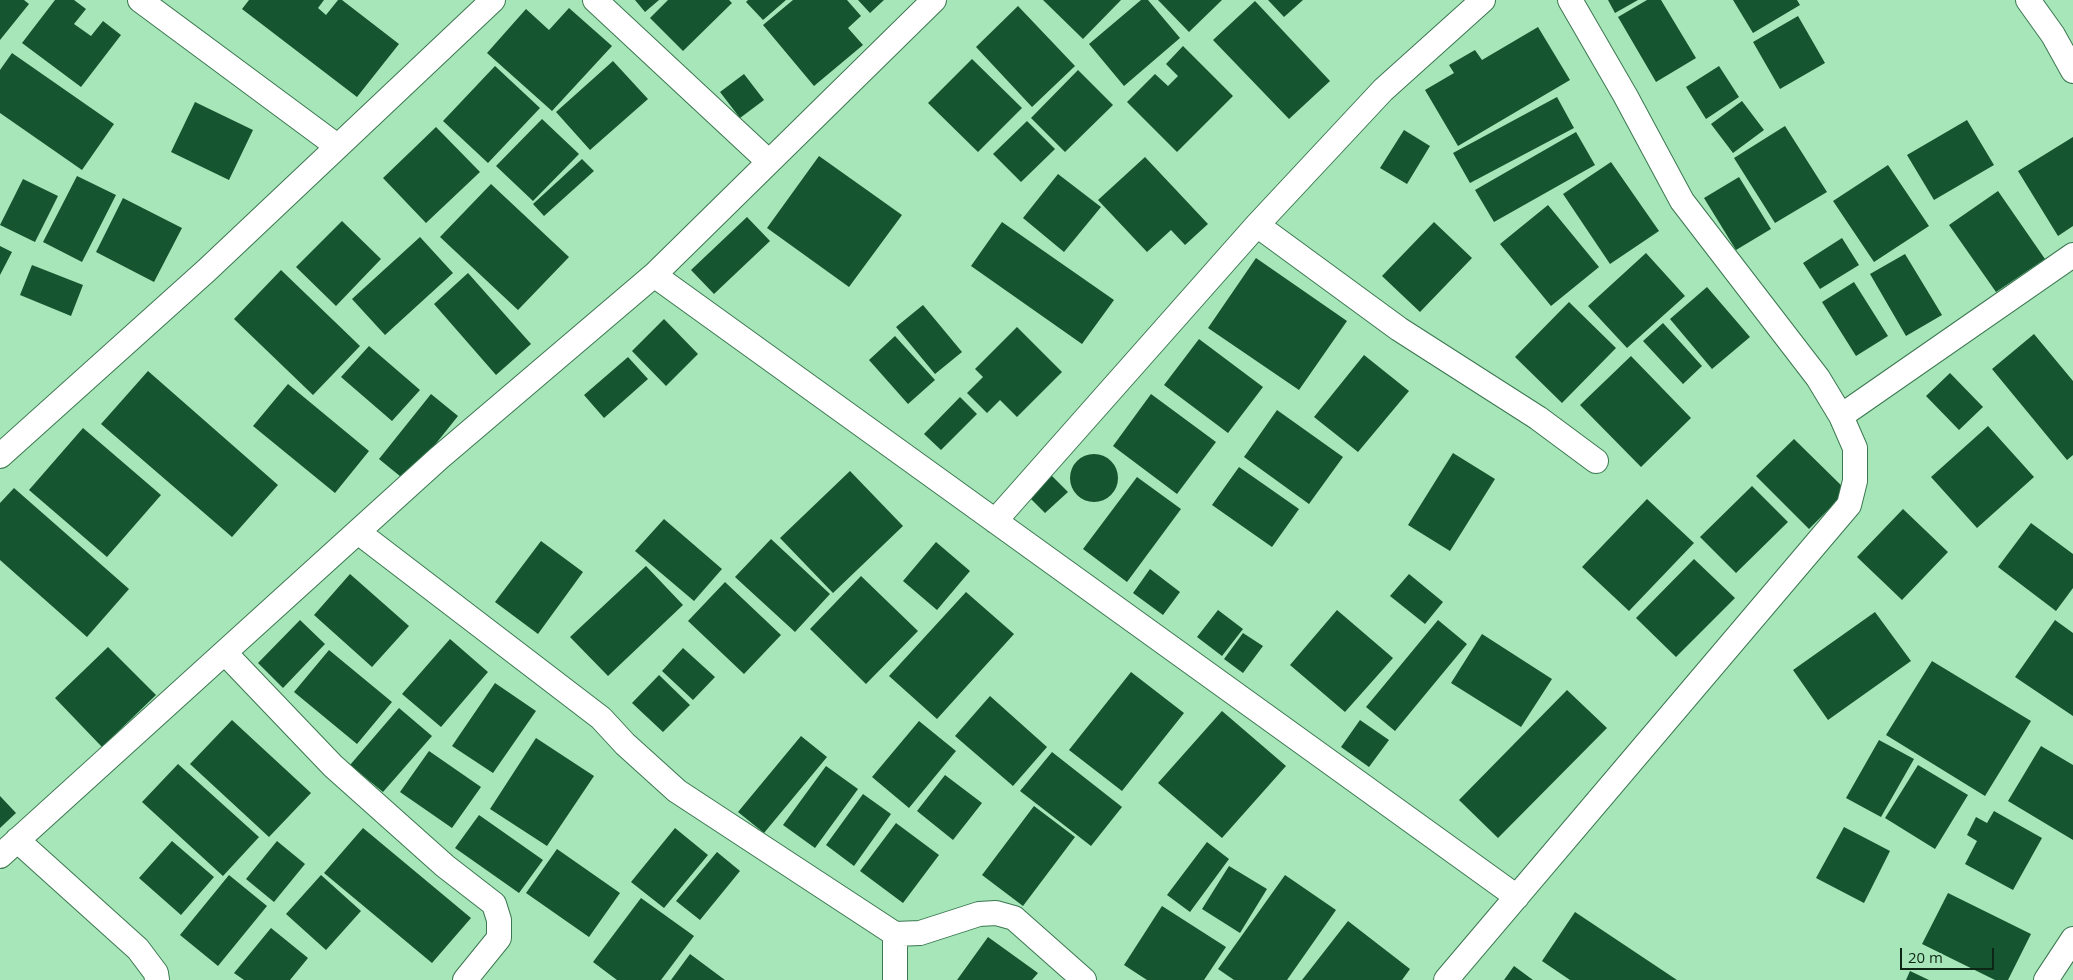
<!DOCTYPE html>
<html>
<head>
<meta charset="utf-8">
<style>
	body { margin:0 }
	#map { position:relative; width:2073px; height:980px; overflow:hidden; background:#a7e6b9; font-family:"Open Sans",sans-serif }
	canvas { display:block }
	.scale { position:absolute; left:1900px; top:948px; width:94px; height:22px; box-sizing:border-box; border:2px solid #0d2616; border-top:0; padding-left:6px; font-size:15px; line-height:18px; white-space:nowrap; color:#0d2616; -webkit-text-stroke:4px #a7e6b9; paint-order:stroke }
</style>
</head>
<body>
<div id="map">
<canvas width="2073" height="980"></canvas>
<div class="scale">20 m</div>
</div>
<script>
const g = document.querySelector('canvas').getContext('2d');
g.lineJoin = 'round';
function paint(path, color) { g.fillStyle = color; g.fill(path, 'evenodd'); }
const shape = rows => new Path2D(rows.map(r => 'M' + r).join(''));
function strokePath(path, color, width, dash) { g.strokeStyle = color; g.lineWidth = width; g.lineCap = dash ? 'butt' : 'round'; g.setLineDash(dash || []); g.stroke(path); }
paint(shape([
	[0,0,24,0,29,4,0,40],
	[55,0,74,0,86,9,74,24,91,36,103,21,121,35,81,87,22,43],
	[249,0,324,0,318,8,326,15,338,0,342,0,399,44,357,97,242,9],
	[635,0,659,0,645,12],
	[668,0,729,0,732,3,683,51,650,18],
	[748,0,786,0,763,20,746,2],
	[793,0,847,0,861,16,848,28,863,45,814,86,763,25],
	[858,0,884,0,870,13],
	[1043,0,1121,0,1083,39],
	[1141,0,1148,0,1180,38,1124,86,1089,44],
	[1158,0,1222,0,1189,32],
	[1268,0,1303,0,1284,17],
	[1608,0,1638,0,1615,13],
	[1647,0,1661,0,1696,58,1656,82,1618,17],
	[1733,0,1797,0,1800,5,1753,33],
	[1255,1,1330,81,1289,119,1213,40],
	[1018,6,1075,66,1032,107,976,47],
	[569,8,612,46,552,111,487,53,526,9,549,30],
	[1798,16,1825,63,1780,89,1753,42],
	[1538,27,1570,80,1458,146,1425,90,1454,73,1449,65,1475,50,1482,60],
	[1183,46,1233,96,1177,152,1127,102,1155,74,1168,86,1178,76,1166,64],
	[12,53,114,124,82,170,0,113,0,70],
	[972,59,1022,108,978,152,928,103],
	[613,61,648,99,590,150,556,112],
	[495,66,540,108,488,163,443,121],
	[1719,66,1739,97,1706,119,1686,87],
	[1078,70,1113,105,1065,152,1031,118],
	[744,74,764,100,740,118,720,92],
	[1557,97,1574,128,1470,183,1453,153],
	[1742,101,1764,130,1733,153,1711,124],
	[195,102,253,130,229,180,171,152],
	[542,119,579,154,533,201,496,166],
	[1967,120,1994,165,1934,200,1907,155],
	[1027,121,1055,149,1021,182,993,154],
	[1785,126,1827,192,1775,223,1734,158],
	[436,127,480,172,426,223,383,178],
	[1404,130,1430,146,1407,184,1380,168],
	[1576,132,1595,165,1494,222,1475,190],
	[2073,137,2073,226,2058,236,2018,171],
	[819,156,902,215,849,287,767,228],
	[1145,157,1208,224,1185,245,1171,230,1147,252,1098,200],
	[582,159,594,171,544,216,533,204],
	[1611,162,1659,231,1610,264,1563,194],
	[1888,165,1929,226,1874,262,1833,201],
	[1058,174,1101,207,1064,252,1023,218],
	[77,176,116,195,82,262,43,242],
	[1739,177,1771,229,1736,250,1704,198],
	[23,179,58,196,35,242,0,225],
	[491,184,569,257,518,310,440,237],
	[1998,191,2045,259,1996,292,1949,225],
	[123,198,182,228,154,282,96,252],
	[1548,205,1599,267,1551,306,1500,244],
	[747,217,770,241,714,294,691,270],
	[342,221,381,259,336,306,296,267],
	[1002,222,1114,300,1082,344,971,266],
	[1434,222,1472,258,1420,312,1382,276],
	[420,237,453,273,385,335,352,299],
	[1842,238,1859,265,1820,289,1803,263],
	[0,246,12,252,0,275],
	[1646,253,1685,296,1627,348,1588,306],
	[1905,254,1942,315,1906,336,1870,274],
	[1256,258,1347,321,1299,390,1208,328],
	[32,265,83,285,71,316,20,295],
	[281,270,360,346,313,395,234,319],
	[468,273,531,344,496,375,434,304],
	[1854,282,1888,336,1856,356,1822,302],
	[1707,287,1750,337,1712,369,1670,319],
	[1569,302,1616,348,1562,403,1515,357],
	[923,305,962,352,935,374,896,327],
	[664,319,698,354,666,386,632,351],
	[1663,323,1702,366,1683,384,1643,341],
	[1017,327,1062,372,1017,417,1000,400,987,413,967,393,983,377,975,369],
	[2034,334,2073,381,2073,455,2067,460,1992,369],
	[895,336,935,380,908,404,869,360],
	[1199,339,1263,387,1228,433,1164,385],
	[369,346,420,390,392,421,341,377],
	[1364,355,1409,391,1358,452,1314,417],
	[1631,356,1691,418,1641,467,1580,405],
	[628,357,648,379,604,418,584,395],
	[148,371,278,485,232,537,101,424],
	[1950,373,1983,407,1959,430,1926,396],
	[288,384,369,451,335,493,253,426],
	[431,394,458,416,406,481,379,459],
	[1151,394,1216,442,1177,494,1113,446],
	[960,397,977,414,941,450,924,434],
	[1277,410,1343,457,1309,504,1244,457],
	[1988,426,2034,477,1977,528,1931,477],
	[83,428,161,495,107,557,29,490],
	[1794,439,1847,491,1809,529,1756,476],
	[1453,453,1495,479,1450,551,1408,525],
	'1070 478a24 24 0 1 1 48 0a24 24 0 1 1-48 0Z',
	[1239,467,1299,509,1272,547,1212,505],
	[850,471,903,526,833,593,780,538],
	[1049,473,1068,492,1045,513,1026,494],
	[1137,477,1181,509,1127,582,1083,549],
	[1752,486,1788,522,1736,573,1700,537],
	[14,488,129,589,87,637,0,560,0,503],
	[1647,499,1694,543,1629,611,1582,567],
	[1903,509,1948,552,1902,600,1857,557],
	[664,519,722,569,694,601,635,551],
	[2031,523,2073,554,2073,588,2056,611,1998,567],
	[771,539,830,594,795,632,735,577],
	[541,541,583,572,538,634,495,602],
	[936,542,970,571,937,610,903,581],
	[1694,559,1735,598,1676,657,1636,618],
	[646,566,683,605,608,676,570,637],
	[1150,569,1180,592,1163,615,1133,593],
	[350,574,409,626,372,667,314,615],
	[1409,574,1443,602,1425,624,1390,596],
	[861,576,918,631,866,684,810,629],
	[725,582,781,635,744,674,688,621],
	[966,592,1014,634,937,719,889,676],
	[1218,610,1243,629,1222,656,1197,637],
	[1337,610,1393,658,1345,712,1290,665],
	[1875,612,1911,661,1828,720,1793,670],
	[300,620,325,644,283,688,258,663],
	[1438,620,1467,644,1395,731,1366,707],
	[2055,620,2073,633,2073,716,2015,677],
	[1243,633,1263,646,1243,673,1224,659],
	[1482,634,1552,679,1521,727,1451,683],
	[450,639,488,672,441,727,402,694],
	[108,647,156,695,102,747,55,698],
	[683,648,715,677,693,700,662,671],
	[329,650,392,702,357,744,294,692],
	[1932,661,2031,721,1985,796,1886,735],
	[1131,672,1184,713,1122,791,1069,750],
	[659,675,690,705,663,732,632,703],
	[495,683,536,711,493,773,452,746],
	[1567,690,1607,728,1498,838,1459,800],
	[990,696,1047,747,1013,786,955,736],
	[399,708,432,736,383,792,350,765],
	[1222,711,1286,766,1222,838,1158,783],
	[232,720,311,793,269,837,190,764],
	[1360,720,1389,740,1369,767,1341,747],
	[919,721,956,751,909,808,872,777],
	[801,736,827,757,764,833,738,812],
	[536,738,594,776,547,846,490,809],
	[1879,740,1914,759,1881,817,1846,798],
	[2041,746,2073,765,2073,840,2008,801],
	[429,751,481,787,452,828,400,792],
	[1052,752,1122,807,1091,846,1020,791],
	[178,764,259,837,223,876,142,802],
	[1918,765,1968,795,1935,849,1885,818],
	[826,766,858,789,815,848,783,825],
	[945,775,982,803,953,840,917,811],
	[863,794,891,814,854,866,826,845],
	[0,796,16,813,0,828],
	[1034,806,1075,837,1023,906,982,875],
	[1994,811,2042,838,2013,890,1965,864,1977,841,1967,835,1976,817,1987,823],
	[479,815,543,860,519,893,455,848],
	[896,823,939,855,903,903,860,871],
	[1844,827,1890,851,1864,903,1816,878],
	[363,828,471,918,432,963,324,873],
	[675,828,708,855,664,908,631,882],
	[172,841,214,877,181,915,139,878],
	[277,841,305,864,274,902,246,879],
	[1207,842,1229,859,1190,912,1167,895],
	[557,849,620,893,589,937,526,893],
	[717,852,740,871,700,920,676,901],
	[1229,866,1267,889,1240,933,1202,909],
	[229,875,267,906,218,966,180,935],
	[321,875,361,911,326,950,286,914],
	[1285,875,1336,910,1287,980,1234,980,1218,969],
	[1948,893,2031,934,2008,980,1995,980,1922,944],
	[641,898,694,936,661,980,617,980,593,962],
	[1162,906,1226,947,1204,980,1147,980,1124,965],
	[1575,912,1677,980,1570,980,1542,961],
	[1348,921,1410,969,1402,980,1302,980],
	[271,928,308,958,290,980,244,980,234,973],
	[988,937,1038,973,1032,980,957,980],
	[690,954,725,980,671,980],
	[1514,966,1533,980,1504,980],
	[1910,971,1929,980,1906,980]
]), '#15552f');
const street = shape([
	[140,0,337,146],
	[595,0,769,162],
	[2028,0,2053,35,2073,71],
	[1257,225,1399,329,1538,418,1596,461],
	[654,275,1517,897],
	[1841,416,2073,255],
	[0,456,207,270,493,0],
	[995,521,1257,225,1383,90,1483,0],
	[358,532,601,718,625,744,677,791,895,934,920,933,979,914,996,913,1014,918,1084,980],
	[225,653,333,766,445,866,494,904,499,920,499,938,465,980],
	[17,840,138,949,156,973,157,980],
	[0,856,439,458,654,275,934,0],
	[895,980,895,934],
	[1446,980,1849,505,1855,481,1855,448,1841,416,1818,378,1682,201,1625,95,1570,0],
	[2046,980,2073,939]
]);
strokePath(street, '#3b7750', 26);
strokePath(street, '#fff', 24);
</script>
</body>
</html>
